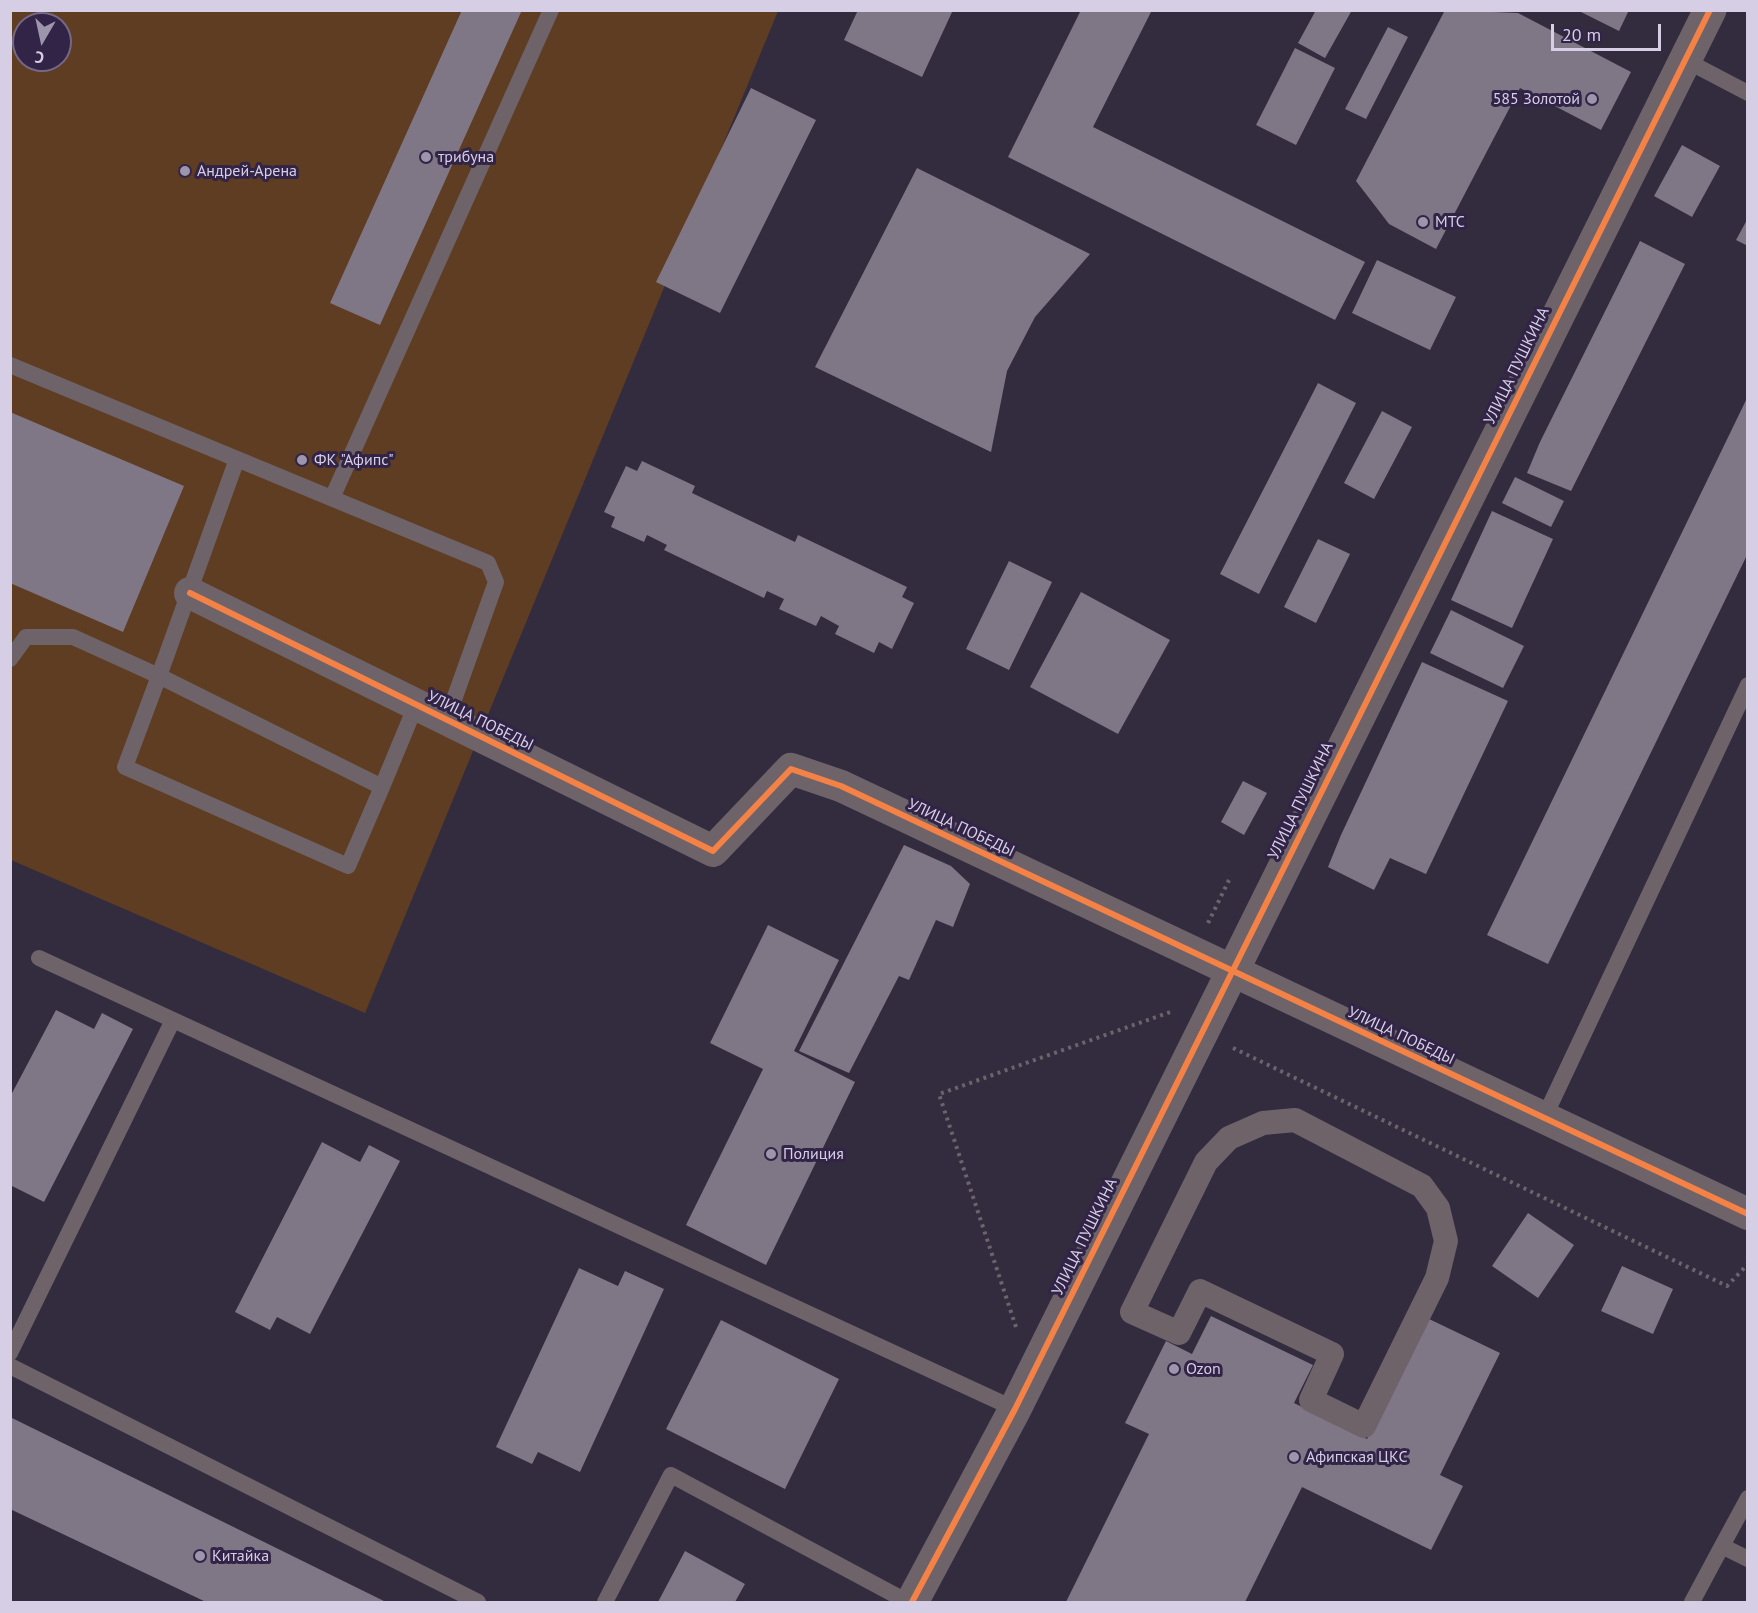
<!DOCTYPE html>
<html>
<head>
<meta charset="utf-8">
<style>
	body { margin:0 }
	#map { position:relative; width:1758px; height:1613px; overflow:hidden; background:#332c3f; font-family:"PT Sans",sans-serif }
	canvas { display:block }
	.frame { position:absolute; inset:0; border:12px solid #d6cee5; pointer-events:none }
	.north { position:absolute; left:12px; top:12px; width:60px; height:60px; box-sizing:border-box; background:#322447; border:2px solid #746886; border-radius:50%; rotate:189deg; font-size:16px; font-weight:700; line-height:24px; text-align:center; color:#d6cee5 }
	.north::after { content:''; display:block; margin:auto; width:21px; height:27px; background:#9d95ab; clip-path:polygon(50% 0,100% 100%,50% 72%,0 100%) }
	.scale { position:absolute; left:1551px; top:24px; width:110px; height:27px; box-sizing:border-box; border:3px solid #d6cee5; border-top:0; padding-left:8px; font-size:18px; line-height:21px; white-space:nowrap; color:#d6cee5; -webkit-text-stroke:4px #322447; paint-order:stroke }
</style>
</head>
<body>
<div id="map">
<canvas width="1758" height="1613"></canvas>
<div class="frame"></div>
<div class="north">С</div>
<div class="scale">20 m</div>
</div>
<script>
const g = document.querySelector('canvas').getContext('2d');
g.lineJoin = 'round';
function paint(path, color) { g.fillStyle = color; g.fill(path, 'evenodd'); }
const shape = rows => new Path2D(rows.map(r => 'M' + r).join(''));
function strokePath(path, color, width, dash) { g.strokeStyle = color; g.lineWidth = width; g.lineCap = dash ? 'butt' : 'round'; g.setLineDash(dash || []); g.stroke(path); }
function label(font, color, halo, rows, align = 'center') {
  g.font = font + ' "PT Sans",sans-serif'; g.lineWidth = 6; g.setLineDash([]); g.textBaseline = 'middle'; g.strokeStyle = halo; g.fillStyle = color; for (const [text, x, y, turn = 0] of rows) {
    g.save(); g.translate(x, y); g.rotate((+turn || 0) * Math.PI / 180); g.textAlign = isNaN(turn) ? turn : align; if (halo) g.strokeText(text, 0, 0); g.fillText(text, 0, 0); g.restore();
  }
}
paint(shape([
	[10,11,778,11,365,1013,11,860],
	[24,24,60,24,60,60,24,60]
]), '#5f3d23');
paint(shape([
	[462,10,522,10,380,325,330,303],
	[858,10,953,10,922,77,844,40],
	[1081,10,1152,10,1093,127,1365,262,1335,320,1008,157],
	[1316,10,1352,10,1325,58,1298,43],
	[1445,10,1518,13,1631,72,1601,130,1520,88,1436,249,1389,224,1356,181],
	[1577,10,1629,10,1619,31],
	[1388,27,1408,37,1366,119,1345,109],
	[1295,48,1335,68,1296,145,1256,125],
	[751,88,816,120,720,313,656,282],
	[1682,145,1720,166,1692,217,1654,196],
	[917,168,1090,254,1035,317,1007,371,991,452,815,367],
	[1748,218,1748,246,1736,240],
	[1640,241,1685,264,1571,491,1527,473,1540,442],
	[1377,260,1456,297,1430,350,1352,313],
	[1318,383,1356,403,1259,594,1220,574],
	[1748,396,1748,553,1548,964,1487,935],
	[1382,411,1412,427,1374,499,1344,483],
	[10,412,184,486,123,632,10,583],
	[642,461,695,486,692,493,795,542,798,535,907,587,902,597,914,603,892,649,879,642,874,653,835,634,839,626,821,616,816,626,779,609,784,599,767,591,764,598,664,550,667,545,647,535,644,542,611,527,615,517,604,512,626,466,637,471],
	[1515,477,1564,501,1551,527,1502,503],
	[1492,511,1553,539,1512,628,1451,600],
	[1318,539,1350,554,1316,623,1284,607],
	[1009,561,1052,582,1009,670,966,649],
	[1081,592,1170,640,1118,734,1030,687],
	[1451,610,1524,646,1503,688,1430,653],
	[1422,662,1508,701,1426,874,1390,858,1374,890,1328,867,1341,835],
	[1243,781,1267,793,1244,835,1221,822],
	[904,845,951,866,970,884,953,927,936,920,909,980,899,976,849,1073,799,1051],
	[768,925,839,960,794,1051,855,1082,766,1265,686,1225,763,1069,710,1043],
	[56,1010,94,1029,102,1013,133,1029,44,1202,10,1185,10,1097],
	[322,1142,360,1162,369,1145,400,1161,310,1334,277,1317,270,1330,235,1312],
	[1528,1213,1574,1245,1538,1298,1492,1266],
	[1622,1266,1673,1289,1653,1334,1601,1311],
	[579,1268,618,1286,625,1271,664,1289,580,1472,538,1452,532,1464,496,1447],
	[1211,1316,1313,1365,1294,1403,1367,1439,1427,1318,1500,1353,1440,1475,1463,1486,1431,1550,1302,1487,1245,1602,1066,1602,1149,1434,1125,1423,1166,1341,1192,1354],
	[721,1320,839,1379,785,1489,666,1429],
	[10,1417,386,1602,206,1602,10,1509],
	[685,1551,745,1584,735,1602,658,1602]
]), '#7f7686');
strokePath(shape([
	[1208,923,1229,880],
	[1233,1048,1727,1286,1748,1264],
	[1016,1327,939,1094,1173,1011]
]), '#6b646b', 4, [3, 4.5]);
strokePath(shape([
	[1685,60,1748,93],
	[10,365,488,563,496,582,447,719],
	[332,498,551,10],
	[10,659,26,637,73,637,159,676,237,459],
	[382,787,159,676,125,767,348,866,382,787,416,705],
	[39,958,1015,1409],
	[1544,1118,1748,685],
	[10,1353,173,1020],
	[10,1366,478,1602],
	[1722,1546,1748,1498],
	[605,1602,671,1475,908,1602],
	[1692,1602,1722,1546,1748,1559]
]), '#6d6369', 16);
strokePath(shape([
	[1295,1120,1422,1186,1438,1208,1446,1241,1437,1278,1364,1426,1311,1400,1332,1354,1200,1291,1179,1333,1132,1312,1206,1162,1229,1138,1263,1123,1295,1120]
]), '#6d6369', 24);
strokePath(shape([
	[190,593,713,851,791,769,841,786,1748,1214]
]), '#6d6369', 32);
strokePath(shape([
	[912,1602,1015,1409,1710,10]
]), '#6d6369', 33);
strokePath(shape([
	[190,593,713,851,791,769,841,786,1748,1214],
	[912,1602,1015,1409,1710,10]
]), '#f48246', 6);
for (const [x, y, r, color] of [
	[1592,99,6,"#9d95ab"],
	[426,157,6,"#9d95ab"],
	[185,171,6,"#9d95ab"],
	[1423,222,6,"#9d95ab"],
	[302,460,6,"#9d95ab"],
	[771,1154,6,"#9d95ab"],
	[1174,1369,6,"#9d95ab"],
	[1294,1457,6,"#9d95ab"],
	[200,1556,6,"#9d95ab"]
]) { const dot = new Path2D(); dot.arc(x, y, r, 0, 2 * Math.PI); g.fillStyle = color; g.fill(dot); strokePath(dot, '#322447', 2); }
label('16px', '#d6cee5', '#322447', [
	["585 Золотой",1580,99,"right"],
	["трибуна",438,157],
	["Андрей-Арена",197,171],
	["МТС",1435,222],
	["ФК \"Афипс\"",314,460],
	["Полиция",783,1154],
	["Ozon",1186,1369],
	["Афипская ЦКС",1306,1457],
	["Китайка",212,1556]
], 'left');
label('16px', '#d6cee5', '#322447', [
	["УЛИЦА ПУШКИНА",1517,366,-64],
	["УЛИЦА ПОБЕДЫ",480,721,26],
	["УЛИЦА ПУШКИНА",1301,801,-64],
	["УЛИЦА ПОБЕДЫ",961,828,25],
	["УЛИЦА ПОБЕДЫ",1401,1036,25],
	["УЛИЦА ПУШКИНА",1085,1237,-64]
]);
</script>
</body>
</html>
